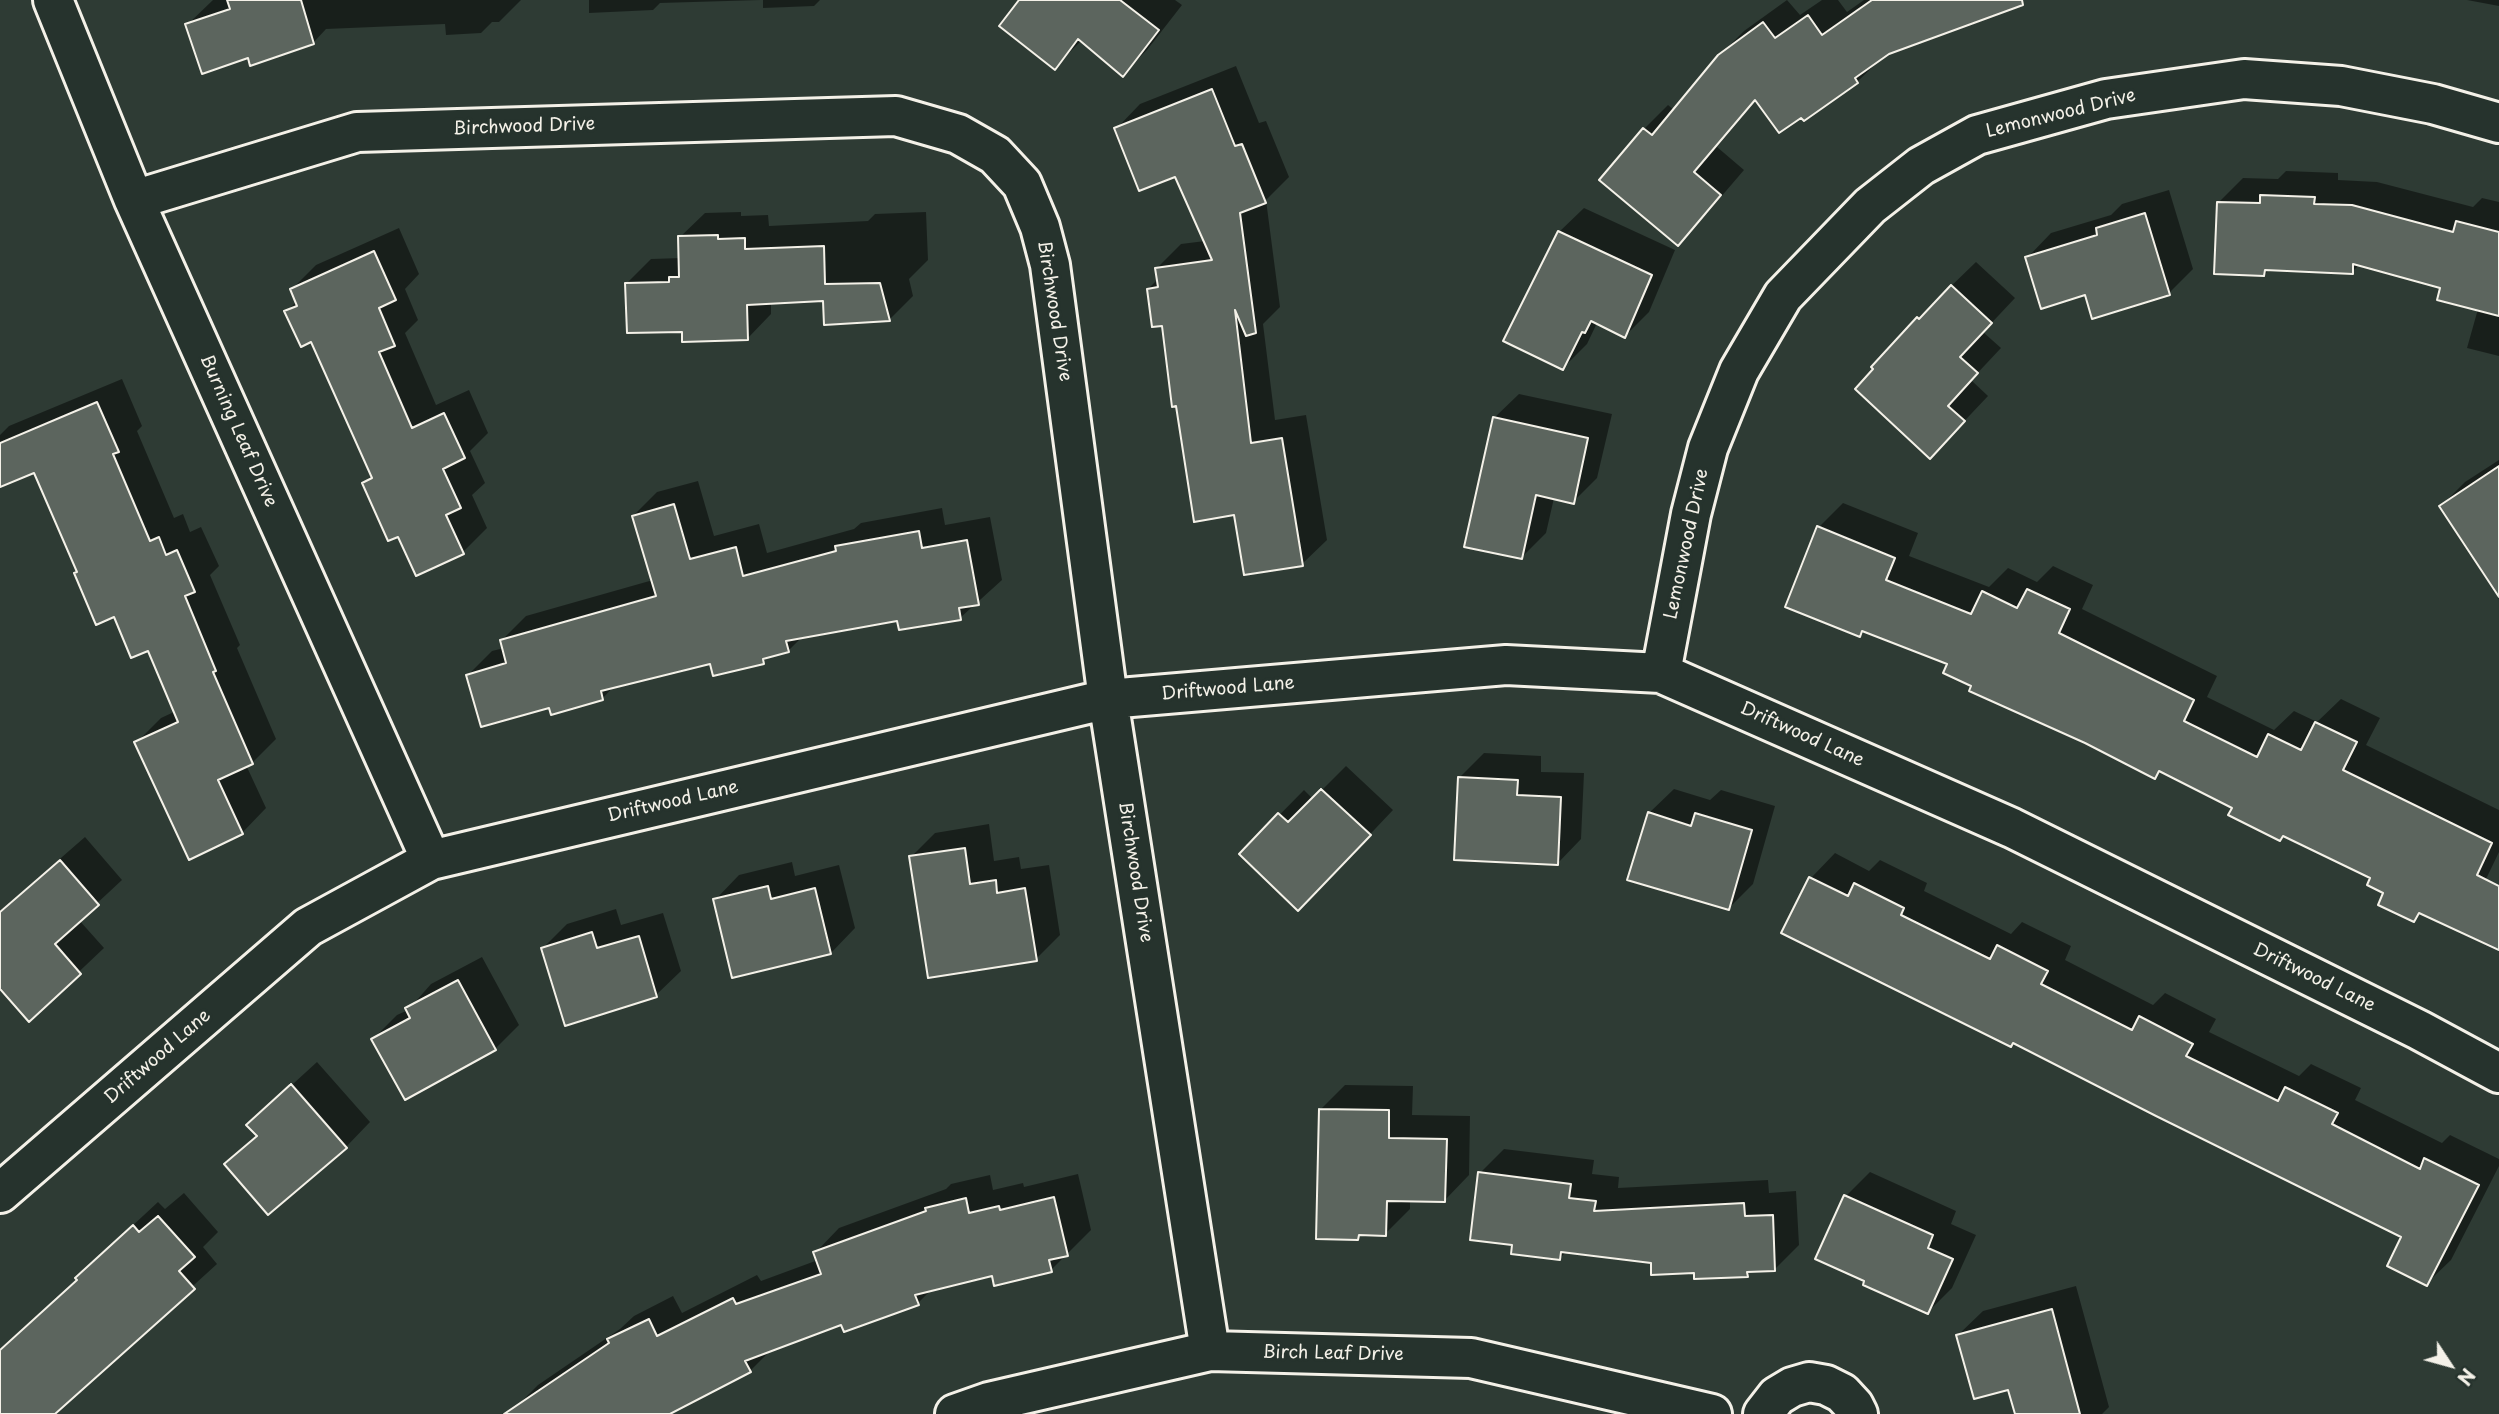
<!DOCTYPE html>
<html>
<head>
<meta charset="utf-8">
<style>
	body { margin:0 }
	#map { position:relative; width:2499px; height:1414px; overflow:hidden; background:#2e3b34; font-family:"Playpen Sans",sans-serif }
	canvas { display:block }
	.north { position:absolute; left:2415px; top:1330px; width:70px; height:70px; -webkit-text-stroke:5px #26332d; paint-order:stroke; rotate:126deg; font-size:19px; font-weight:700; line-height:28px; text-align:center; color:#f4f1e8 }
	.north::after { content:''; display:block; margin:auto; width:24px; height:32px; background:#f4f1e8; clip-path:polygon(50% 0,100% 100%,50% 72%,0 100%) }
</style>
</head>
<body>
<div id="map">
<canvas width="2499" height="1414"></canvas>
<div class="north">N</div>
</div>
<script>
const g = document.querySelector('canvas').getContext('2d');
g.lineJoin = 'round';
function paint(path, color) { g.fillStyle = color; g.fill(path, 'evenodd'); }
const shape = rows => new Path2D(rows.map(r => 'M' + r).join(''));
function strokePath(path, color, width, dash) { g.strokeStyle = color; g.lineWidth = width; g.lineCap = dash ? 'butt' : 'round'; g.setLineDash(dash || []); g.stroke(path); }
function label(font, color, halo, rows, align = 'center') {
  g.font = font + ' "Playpen Sans",sans-serif'; g.lineWidth = 6; g.setLineDash([]); g.textBaseline = 'middle'; g.strokeStyle = halo; g.fillStyle = color; for (const [text, x, y, turn = 0] of rows) {
    g.save(); g.translate(x, y); g.rotate((+turn || 0) * Math.PI / 180); g.textAlign = isNaN(turn) ? turn : align; if (halo) g.strokeText(text, 0, 0); g.fillText(text, 0, 0); g.restore();
  }
}
paint(shape([
	[213,0,521,0,499,22,492,22,481,33,446,35,445,24,326,29,313,43,249,56,187,25],
	[589,0,761,0,660,3,653,10,589,13],
	[763,0,847,0,820,0,814,6,763,8],
	[1021,0,1175,0,1182,5,1147,50,1123,74,1082,40,1055,67],
	[1787,0,1800,15,1822,0,1838,0,1847,12,1864,0,2008,0,1888,52,1857,82,1757,99,1717,147,1744,170,1702,219,1678,243,1644,129,1668,105,1674,110,1719,56,1744,31],
	[2467,0,2499,0,2499,6],
	[1236,66,1259,123,1266,121,1289,177,1266,200,1280,307,1263,324,1275,420,1306,415,1327,540,1302,564,1235,513,1148,289,1158,279,1157,268,1181,244,1205,241,1176,175,1116,129,1140,104],
	[2286,171,2338,173,2338,180,2377,182,2473,207,2482,198,2499,202,2499,356,2467,348,2478,309,2442,287,2360,264,2352,272,2270,269,2264,275,2219,202,2243,178,2278,179],
	[2169,190,2193,269,2169,293,2086,293,2027,258,2051,233,2111,215,2122,204],
	[1584,208,1675,250,1649,312,1625,336,1597,323,1587,344,1563,368,1559,232],
	[741,212,741,216,768,215,769,226,868,221,875,214,926,212,928,260,909,279,913,296,889,320,824,299,771,302,771,314,747,339,684,330,627,283,651,259,681,258,680,237,705,213],
	[399,228,419,274,405,289,418,320,405,333,436,405,469,390,488,433,470,451,485,483,472,495,487,528,463,552,399,535,364,483,372,475,312,340,287,311,297,301,292,289,316,265],
	[1976,262,2015,298,1983,332,2001,348,1971,380,1988,396,1954,432,1918,318],
	[122,379,142,426,137,431,174,518,183,514,190,532,201,527,219,566,210,575,240,645,237,648,276,739,252,763,246,765,266,808,242,833,136,743,161,718,176,711,149,649,115,615,79,571,34,471,0,485,0,435,9,426],
	[1519,394,1612,414,1597,478,1573,502,1554,498,1546,533,1522,557,1494,418],
	[2499,460,2499,589,2441,506,2465,482],
	[698,481,714,536,759,524,767,553,854,529,861,523,942,508,945,525,990,517,1002,580,960,618,899,619,803,636,788,651,771,655,763,662,711,662,615,685,603,698,552,712,550,705,468,675,492,651,504,648,502,640,526,616,653,580,633,516,657,492],
	[1843,503,1918,533,1909,556,1989,587,2008,568,2037,582,2053,566,2093,585,2082,609,2217,676,2207,697,2274,730,2294,711,2317,722,2341,699,2380,718,2366,745,2499,810,2499,852,2475,902,2422,912,2414,920,2373,877,2161,771,2155,776,1971,690,1973,686,1949,663,1864,630,1859,635,1819,527],
	[1484,753,1541,756,1541,772,1584,773,1581,839,1557,864,1459,778],
	[1346,766,1393,810,1323,884,1241,854,1304,790,1313,799],
	[1674,789,1710,800,1721,790,1775,806,1753,884,1729,908,1649,813],
	[989,824,994,861,1019,857,1021,869,1049,865,1060,935,1036,959,911,857,935,833],
	[85,837,122,880,79,920,104,948,29,1019,0,986,0,911],
	[1835,853,1869,871,1880,860,1927,883,1924,891,2011,934,2022,922,2071,946,2065,960,2153,1005,2165,993,2216,1019,2209,1032,2299,1076,2311,1064,2361,1088,2355,1100,2442,1143,2450,1135,2499,1159,2499,1166,2451,1260,2426,1284,2403,1236,2014,1042,1783,932,1811,878],
	[792,862,795,876,839,865,855,928,831,953,715,900,739,875],
	[616,909,621,925,663,913,681,971,656,995,543,948,567,924],
	[482,957,519,1025,495,1049,373,1039,397,1015,408,1010,431,984],
	[317,1062,370,1122,346,1147,227,1164,257,1135,248,1125],
	[1345,1085,1413,1086,1412,1115,1470,1116,1469,1175,1445,1200,1410,1199,1410,1209,1385,1234,1363,1233,1358,1238,1320,1110],
	[1504,1149,1594,1160,1592,1174,1619,1177,1618,1188,1768,1180,1769,1193,1796,1191,1799,1245,1775,1269,1752,1270,1747,1275,1695,1271,1653,1261,1567,1251,1560,1258,1514,1244,1480,1173],
	[1870,1172,1956,1211,1951,1224,1976,1235,1952,1288,1928,1312,1846,1196],
	[1078,1174,1091,1230,1051,1270,993,1273,932,1289,918,1303,842,1323,772,1349,750,1371,650,1414,517,1414,514,1409,538,1385,620,1329,634,1316,673,1296,682,1313,757,1275,761,1281,818,1260,815,1253,839,1228,946,1189,951,1184,990,1175,993,1190,1023,1183,1024,1187],
	[184,1193,218,1232,203,1247,217,1264,52,1414,0,1414,0,1356,3,1349,78,1279,102,1254,158,1202,165,1209],
	[2076,1286,2109,1407,2102,1414,2017,1414,2010,1388,1958,1335,1983,1311]
]), '#0007');
const building = shape([
	[227,0,301,0,314,44,250,66,248,58,202,74,185,24,230,9,227,0],
	[1019,0,1120,0,1159,30,1123,77,1078,39,1055,70,999,26,1019,0],
	[1872,0,2022,0,2023,5,1889,54,1855,78,1858,83,1804,121,1801,118,1779,133,1755,100,1694,172,1721,195,1678,246,1599,180,1643,128,1652,135,1718,55,1763,22,1775,38,1808,15,1822,35,1872,0],
	[1212,89,1235,146,1242,144,1266,203,1240,213,1256,333,1246,336,1235,310,1251,443,1282,438,1303,566,1244,575,1234,515,1194,522,1176,406,1172,407,1162,326,1152,327,1147,289,1158,287,1155,268,1212,260,1175,177,1139,191,1114,128,1212,89],
	[2260,195,2315,197,2314,204,2352,205,2453,232,2456,221,2499,232,2499,316,2437,300,2440,288,2353,264,2353,274,2265,270,2264,276,2214,274,2217,202,2260,203,2260,195],
	[2145,213,2170,295,2092,319,2085,295,2041,309,2025,257,2097,235,2096,228,2145,213],
	[1558,231,1652,275,1625,338,1591,321,1585,333,1582,332,1563,370,1503,341,1558,231],
	[718,235,718,239,745,238,745,249,824,246,825,284,880,283,890,321,824,325,823,301,747,305,748,340,682,342,682,332,627,333,625,283,669,282,669,277,679,277,678,236,718,235],
	[374,251,396,300,379,308,395,346,379,352,412,428,444,413,465,458,443,469,461,508,446,515,464,554,416,576,398,537,388,541,362,483,372,478,311,342,301,347,284,311,297,306,290,289,374,251],
	[1951,285,1992,323,1960,357,1978,373,1948,406,1965,421,1930,459,1855,389,1873,369,1871,367,1917,317,1919,319,1951,285],
	[97,402,119,452,113,454,150,541,159,537,166,555,177,550,195,592,185,596,216,671,213,672,253,764,218,780,243,834,189,860,134,742,178,722,148,651,131,658,114,617,96,625,74,573,77,572,34,473,0,487,0,443,97,402],
	[1493,417,1588,438,1574,504,1536,495,1522,559,1464,547,1493,417],
	[2499,466,2499,597,2439,506,2499,466],
	[674,504,690,559,736,547,743,576,836,551,835,546,919,531,922,548,967,540,979,605,959,608,961,620,899,630,897,621,786,641,789,652,763,659,764,664,713,676,710,664,601,691,603,700,551,715,549,708,481,727,466,675,506,663,500,640,656,596,632,516,674,504],
	[1817,526,1895,558,1886,580,1971,614,1982,591,2017,608,2027,589,2070,609,2059,633,2194,700,2184,721,2257,757,2268,734,2301,750,2315,722,2357,742,2343,770,2492,843,2477,875,2499,886,2499,950,2419,913,2414,922,2378,905,2383,893,2367,885,2370,878,2283,836,2280,841,2228,815,2232,808,2159,771,2155,779,2085,743,1969,691,1971,686,1943,673,1947,664,1862,631,1860,637,1785,607,1817,526],
	[1458,777,1518,780,1517,795,1561,797,1558,865,1454,860,1458,777],
	[1321,789,1371,835,1298,911,1239,854,1278,813,1288,822,1321,789],
	[1648,812,1691,826,1695,813,1752,830,1729,910,1627,880,1648,812],
	[965,848,970,884,996,880,997,893,1025,888,1037,961,928,978,909,856,965,848],
	[60,860,99,905,55,944,81,974,29,1022,0,989,0,912,60,860],
	[1809,877,1848,896,1854,883,1904,908,1901,915,1990,959,1997,945,2048,971,2041,984,2132,1030,2139,1016,2193,1044,2186,1056,2278,1101,2285,1087,2338,1113,2332,1124,2420,1169,2424,1158,2479,1185,2427,1286,2387,1266,2401,1237,2156,1116,2013,1043,2011,1047,1781,933,1809,877],
	[768,886,771,899,815,888,831,954,732,978,713,899,768,886],
	[592,932,597,948,639,936,657,997,565,1026,541,948,592,932],
	[458,980,496,1050,405,1100,371,1039,410,1018,405,1008,458,980],
	[291,1084,347,1148,268,1215,224,1164,257,1136,246,1125,291,1084],
	[1319,1109,1389,1110,1389,1138,1447,1139,1445,1202,1387,1201,1386,1236,1359,1235,1358,1240,1316,1239,1319,1109],
	[1478,1172,1571,1184,1569,1198,1596,1201,1594,1211,1744,1203,1745,1216,1773,1215,1775,1271,1747,1272,1748,1277,1694,1279,1694,1273,1651,1275,1651,1263,1561,1252,1560,1260,1511,1254,1512,1245,1470,1240,1478,1172],
	[1844,1195,1933,1235,1928,1248,1953,1259,1928,1314,1863,1285,1864,1281,1815,1259,1844,1195],
	[1054,1197,1068,1256,1049,1260,1052,1272,994,1286,992,1276,915,1295,919,1305,844,1332,841,1325,745,1361,751,1372,670,1414,504,1414,609,1343,607,1339,649,1319,657,1336,733,1298,736,1304,821,1274,813,1252,926,1211,925,1208,966,1198,969,1213,999,1206,1000,1210,1054,1197],
	[158,1216,195,1257,179,1271,195,1289,55,1414,0,1414,0,1350,77,1280,75,1278,133,1225,139,1232,158,1216],
	[2052,1309,2080,1414,2015,1414,2008,1390,1974,1399,1956,1335,2052,1309]
]);
paint(building, '#5c655e');
strokePath(building, '#f4f1e8', 2);
const minor = shape([
	[53,0,134,200,431,860],
	[134,200,357,132,896,116,958,134,995,155,1022,184,1040,227,1050,265,1108,699,1210,1351],
	[1661,673,1691,514,1708,448,1739,371,1783,296,1870,206,1921,166,1977,135,2106,99,2244,79,2341,86,2433,104,2499,123],
	[0,1193,308,927,431,860,1108,699,1506,665,1661,673,2012,828,2419,1030,2499,1073],
	[955,1414,989,1402,1210,1351,1471,1358,1712,1414],
	[1763,1414,1777,1396,1792,1387,1809,1382,1826,1385,1842,1393,1854,1406,1858,1414]
]);
strokePath(minor, '#f4f1e8', 44);
strokePath(minor, '#26332d', 38);
label('18px', '#f4f1e8', '#26332d', [
	["Lemonwood Drive",2061,114,-14],
	["Birchwood Drive",524,127,-2],
	["Birchwood Drive",1054,311,81],
	["Burning Leaf Drive",238,431,66],
	["Lemonwood Drive",1687,544,-78],
	["Driftwood Lane",1228,689,-5],
	["Driftwood Lane",1802,735,24],
	["Driftwood Lane",673,802,-13],
	["Birchwood Drive",1135,872,81],
	["Driftwood Lane",2314,978,26],
	["Driftwood Lane",158,1057,-41],
	["Birch Leaf Drive",1333,1354,1]
]);
</script>
</body>
</html>
